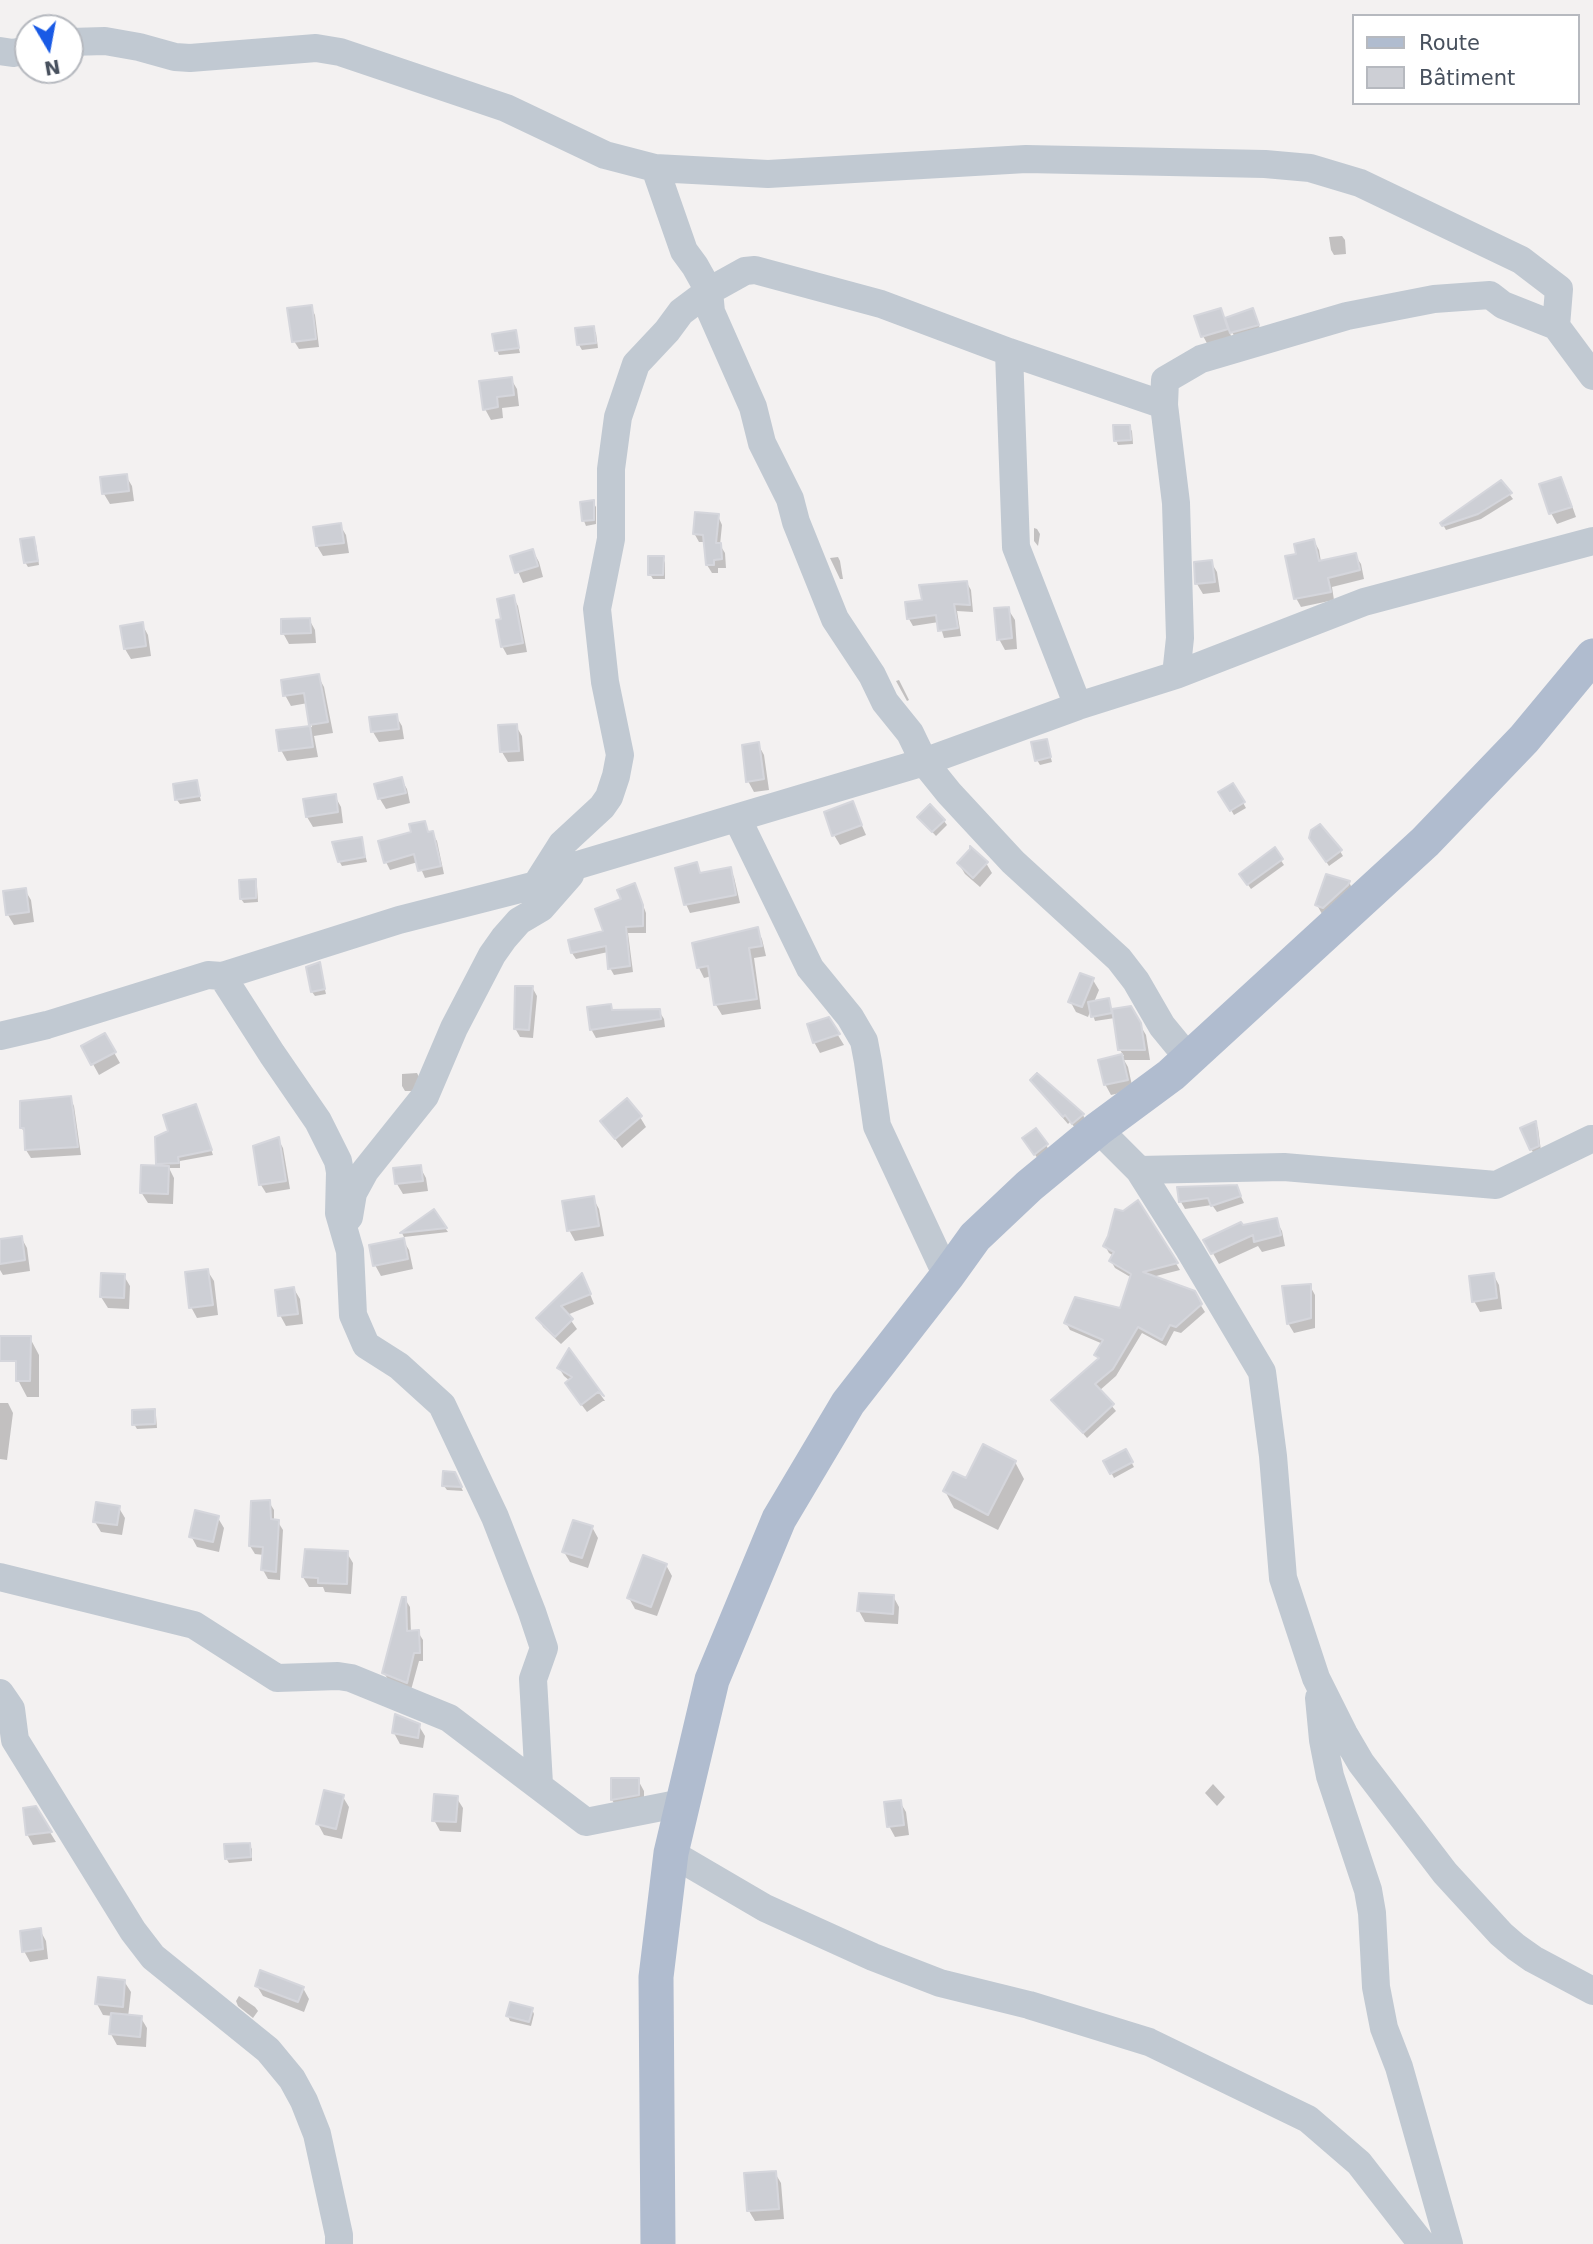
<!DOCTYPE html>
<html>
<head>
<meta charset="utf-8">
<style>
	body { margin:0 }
	#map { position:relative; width:1593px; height:2244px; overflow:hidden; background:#f3f1f1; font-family:"DejaVu Sans",sans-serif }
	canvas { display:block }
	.legend { position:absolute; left:1352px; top:14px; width:228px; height:91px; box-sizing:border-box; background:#fff; border:2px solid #b6b9bf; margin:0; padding:9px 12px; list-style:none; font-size:21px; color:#48515e }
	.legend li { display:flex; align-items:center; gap:14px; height:35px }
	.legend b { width:35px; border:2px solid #b6b9bf }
	.north { position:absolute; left:14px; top:14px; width:70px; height:70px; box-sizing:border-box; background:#fff; border:2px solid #b6b9bf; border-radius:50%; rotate:170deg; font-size:19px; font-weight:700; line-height:28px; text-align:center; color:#48515e }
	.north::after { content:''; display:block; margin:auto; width:24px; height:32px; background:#195ae5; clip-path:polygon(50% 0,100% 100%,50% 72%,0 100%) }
</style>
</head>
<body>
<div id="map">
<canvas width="1593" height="2244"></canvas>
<ul class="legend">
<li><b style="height:9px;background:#b0bccf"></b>Route</li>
<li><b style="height:19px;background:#cdcfd5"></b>Bâtiment</li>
</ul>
<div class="north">N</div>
</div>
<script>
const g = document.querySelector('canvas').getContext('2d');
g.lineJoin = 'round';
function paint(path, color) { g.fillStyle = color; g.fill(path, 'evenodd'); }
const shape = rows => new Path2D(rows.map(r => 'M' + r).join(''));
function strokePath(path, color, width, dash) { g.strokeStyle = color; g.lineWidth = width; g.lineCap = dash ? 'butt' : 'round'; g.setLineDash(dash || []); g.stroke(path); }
paint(shape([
	[1342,236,1345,240,1346,254,1334,255,1331,250,1329,237],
	[311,307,315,315,319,347,299,349,294,341],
	[1220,310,1226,320,1252,310,1263,335,1238,343,1232,332,1230,333,1232,339,1209,347,1203,336],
	[593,328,596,333,598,348,582,350,579,345,577,330],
	[515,332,520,353,499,355,497,350],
	[511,379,517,389,519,406,502,408,503,418,491,420,485,409],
	[1129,427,1132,431,1133,444,1118,445,1116,440],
	[126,476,132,486,134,501,110,504,104,494],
	[1560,479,1566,489,1576,517,1557,524,1551,513,1542,485],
	[1501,483,1513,499,1481,519,1446,530,1442,523],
	[593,502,596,507,596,524,586,526,584,521,581,504],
	[718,516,722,525,720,545,725,553,726,568,718,568,718,573,712,573,707,565,705,542,699,542,694,533],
	[340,525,346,535,349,553,323,556,317,546],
	[1034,528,1037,529,1040,534,1038,546,1034,541],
	[33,539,36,544,39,565,28,567,25,562],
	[1314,541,1319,550,1321,562,1355,555,1361,564,1364,579,1332,587,1334,600,1301,607,1296,598,1298,555],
	[533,551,539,562,543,577,523,583,512,557],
	[838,557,840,561,843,579,840,579,830,558],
	[663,558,665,563,665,579,653,579,650,574],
	[1211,562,1217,572,1220,592,1203,594,1197,584,1196,563],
	[967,583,971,590,973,612,957,611,961,636,944,638,939,622,913,626,909,619,924,601],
	[513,597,518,606,527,652,507,655,502,646,503,620],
	[1008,609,1015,620,1017,649,1005,650,999,639],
	[309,619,315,630,316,643,289,644,283,633],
	[142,624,148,635,151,656,131,659,125,649,122,628],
	[318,676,324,687,333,733,314,736,318,757,287,761,281,750,278,731,312,727,308,703,291,706,285,695],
	[899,680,909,700,907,701,896,681],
	[396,716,402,726,404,739,379,742,373,732],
	[516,726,522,736,524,761,508,762,502,752],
	[1046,741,1052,762,1040,765,1037,760],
	[758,744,764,755,769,790,754,792,748,781],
	[401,779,407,789,410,803,386,809,380,799],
	[196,782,201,801,180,804,177,800],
	[1233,785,1246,808,1234,815,1221,793],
	[335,796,341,807,343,823,313,827,307,817],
	[852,803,866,835,840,845,834,835],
	[919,818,944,821,947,825,936,836],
	[424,823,430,834,432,833,437,841,444,874,425,878,418,862,390,870,386,862],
	[361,839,367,862,342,866,339,861],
	[1314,843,1340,851,1343,856,1329,866],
	[1274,850,1284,865,1251,889,1244,879],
	[986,863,992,873,980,887,965,874,959,864],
	[696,864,701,874,730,869,734,877,740,903,690,913,686,904],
	[255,881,257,886,258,902,244,903,241,899],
	[1349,882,1354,892,1322,914,1317,905],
	[25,890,31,900,34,922,14,925,8,915],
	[638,892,646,913,646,933,628,933,633,972,614,975,610,968,608,952,576,959,572,953,605,933],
	[757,929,762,939,766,956,754,958,761,1009,722,1015,716,1005,712,976,704,978,699,968,694,944],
	[319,965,326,994,315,996,312,992],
	[1093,980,1099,990,1094,1002,1108,1000,1112,1011,1130,1008,1146,1035,1150,1060,1124,1060,1128,1067,1133,1090,1111,1095,1105,1084,1100,1061,1124,1056,1120,1050,1115,1018,1095,1021,1091,1009,1088,1017,1076,1012,1070,1001],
	[532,987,537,996,533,1038,520,1037,515,1028],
	[610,1006,613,1012,659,1011,664,1019,665,1027,596,1038,591,1029],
	[828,1019,844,1045,820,1053,814,1042],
	[104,1035,120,1063,99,1075,83,1046],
	[417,1073,419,1077,413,1091,405,1091,402,1086,402,1074],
	[1037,1075,1083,1115,1087,1123,1078,1131,1070,1122,1068,1124,1037,1088,1032,1080],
	[70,1098,74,1106,81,1155,31,1158,26,1150,26,1135,21,1127],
	[198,1111,213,1155,180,1161,180,1168,169,1168,174,1178,173,1204,148,1203,141,1192,160,1167,158,1164,170,1132],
	[640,1117,646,1127,622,1148,602,1122],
	[1535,1123,1538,1128,1541,1151,1534,1154,1531,1149],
	[278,1139,283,1148,290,1189,266,1193,261,1185],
	[1027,1143,1046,1145,1049,1150,1038,1159],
	[420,1167,426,1178,428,1191,403,1194,397,1184],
	[1236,1186,1244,1203,1217,1212,1212,1205,1185,1209,1181,1202],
	[593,1198,599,1209,604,1236,575,1241,569,1230],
	[1138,1202,1180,1270,1152,1277,1193,1293,1205,1312,1181,1333,1174,1331,1166,1346,1142,1333,1116,1376,1099,1391,1116,1411,1087,1438,1054,1400,1099,1360,1096,1355,1103,1344,1070,1330,1066,1323,1121,1310,1132,1278,1115,1268,1111,1261,1114,1256,1109,1253,1105,1246,1124,1213],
	[434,1212,448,1232,404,1237,402,1233],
	[1276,1220,1282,1231,1285,1246,1262,1252,1258,1246,1219,1264,1206,1241,1242,1227],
	[21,1237,27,1248,30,1271,3,1275,0,1270,0,1241],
	[403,1240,409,1250,413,1269,381,1276,375,1265],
	[207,1270,214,1281,218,1315,197,1318,191,1307],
	[1493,1274,1499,1285,1502,1309,1480,1312,1474,1301],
	[124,1276,130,1286,129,1309,108,1308,101,1297],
	[586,1284,594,1304,567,1315,577,1329,561,1344,543,1327,538,1318],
	[1310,1286,1315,1295,1315,1328,1294,1333,1288,1323],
	[294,1289,300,1299,303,1324,286,1326,280,1315],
	[30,1338,39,1355,39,1397,27,1397,18,1380],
	[569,1351,605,1401,603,1401,587,1412,572,1392,570,1381,564,1376,559,1368],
	[0,1403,8,1403,13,1413,7,1460,0,1459],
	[154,1411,156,1415,157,1428,137,1429,134,1424],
	[1125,1451,1134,1467,1114,1478,1105,1461],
	[1015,1462,1024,1479,998,1530,954,1508,945,1491,966,1480],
	[454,1473,463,1491,447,1490,444,1486],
	[269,1502,274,1510,274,1521,278,1522,283,1530,280,1580,268,1579,263,1570,264,1555,255,1554,250,1546],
	[119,1508,125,1518,122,1535,101,1532,95,1522],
	[218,1518,224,1528,219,1552,197,1547,191,1536],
	[592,1527,598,1538,588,1568,570,1562,564,1552],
	[347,1553,353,1563,351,1594,325,1592,323,1587,309,1587,303,1577],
	[666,1565,672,1576,657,1616,635,1609,629,1598],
	[893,1596,899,1607,898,1624,865,1622,859,1611],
	[405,1599,410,1607,411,1632,418,1632,423,1640,423,1661,419,1661,411,1690,389,1681,384,1673],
	[419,1726,425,1736,423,1748,400,1744,394,1733],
	[638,1780,644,1791,644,1805,618,1810,612,1800],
	[1213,1784,1225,1797,1217,1806,1205,1793],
	[343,1797,349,1807,342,1839,324,1835,318,1824],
	[456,1797,463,1808,461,1832,440,1831,434,1820],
	[900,1802,906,1812,909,1835,895,1837,889,1826],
	[35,1808,56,1842,33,1845,27,1834],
	[249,1845,252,1849,252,1861,229,1863,226,1858],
	[40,1930,46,1941,48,1959,30,1962,24,1951],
	[124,1981,131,1992,128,2017,141,2018,147,2028,146,2047,117,2045,111,2034,113,2016,103,2015,97,2004],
	[257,1986,303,1988,309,1999,304,2012,263,1996],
	[239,1996,255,2007,258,2011,253,2018,238,2006,236,2001],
	[532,2009,534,2014,531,2026,510,2021,508,2016],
	[775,2173,781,2183,784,2219,755,2221,749,2211]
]), '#0003');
const building = shape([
	[312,305,316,339,292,342,287,308,312,305],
	[1221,308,1228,329,1201,337,1194,316,1221,308],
	[1253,308,1259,325,1230,333,1225,318,1253,308],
	[594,326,596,343,577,345,575,328,594,326],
	[516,330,519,348,495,351,492,334,516,330],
	[512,377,514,395,497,397,498,407,483,410,479,381,512,377],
	[1113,425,1130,425,1131,440,1114,441,1113,425],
	[127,474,129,491,102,494,100,477,127,474],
	[1561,477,1572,507,1549,514,1539,484,1561,477],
	[1501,480,1512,493,1478,514,1442,526,1440,523,1501,480],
	[594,500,594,520,582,521,580,502,594,500],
	[695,512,719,514,716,543,721,543,722,559,714,560,714,565,706,565,703,535,693,534,695,512],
	[341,523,344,543,316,546,313,527,341,523],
	[34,537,38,561,24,563,20,539,34,537],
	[1314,539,1319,561,1356,553,1360,570,1328,578,1331,592,1294,599,1285,556,1296,554,1294,544,1314,539],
	[533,549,538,566,515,573,510,556,533,549],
	[648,556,664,556,663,575,648,575,648,556],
	[1212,560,1215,582,1195,584,1194,562,1212,560],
	[967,581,970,605,954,604,958,628,938,631,936,615,907,619,905,602,922,600,919,585,967,581],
	[514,595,523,643,501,647,496,620,501,619,497,599,514,595],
	[1009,607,1012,638,997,640,994,608,1009,607],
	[310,618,311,633,281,634,281,619,310,618],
	[143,622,146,646,124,649,120,626,143,622],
	[319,674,328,722,309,725,304,693,283,696,281,680,319,674],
	[397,714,399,729,371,732,369,717,397,714],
	[517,724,519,751,500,752,498,725,517,724],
	[310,726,313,747,279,751,276,730,310,726],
	[1047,739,1051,757,1035,761,1031,742,1047,739],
	[759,742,764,779,746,782,742,745,759,742],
	[402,777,406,793,378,799,374,784,402,777],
	[197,780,200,796,175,800,173,784,197,780],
	[1233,783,1245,802,1230,811,1218,792,1233,783],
	[336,794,338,812,306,817,303,799,336,794],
	[853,801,862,825,832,836,824,812,853,801],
	[930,804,945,820,932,832,917,817,930,804],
	[425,821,428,832,433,831,441,866,418,871,414,854,384,863,378,841,411,832,409,824,425,821],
	[1320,824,1342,850,1326,862,1309,838,1311,830,1320,824],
	[362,837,365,857,338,862,332,842,362,837],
	[970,846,988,862,973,878,957,863,970,849,970,846],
	[1275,847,1283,859,1247,885,1239,874,1275,847],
	[697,862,700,873,731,867,736,895,684,905,675,868,697,862],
	[1326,874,1350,881,1348,885,1323,908,1315,905,1326,874],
	[256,879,256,898,240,899,239,880,256,879],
	[635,883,643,905,643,926,626,927,630,966,608,969,606,946,571,953,568,940,603,931,595,909,621,899,617,890,635,883],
	[26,888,29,912,6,915,3,891,26,888],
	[758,927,762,946,749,948,757,999,714,1005,708,966,697,968,692,943,758,927],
	[320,962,325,989,311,992,306,967,320,962],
	[1080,973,1094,978,1082,1007,1068,1002,1080,973],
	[515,986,533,986,529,1030,514,1029,515,986],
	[1109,998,1112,1013,1091,1017,1088,1002,1109,998],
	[611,1004,612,1010,660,1009,661,1019,590,1030,587,1007,611,1004],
	[1131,1006,1141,1023,1145,1050,1118,1050,1112,1009,1131,1006],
	[829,1017,840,1034,813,1043,807,1024,829,1017],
	[105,1033,116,1052,91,1065,81,1046,105,1033],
	[1122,1054,1128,1080,1104,1085,1098,1060,1122,1054],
	[1037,1073,1075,1106,1084,1114,1072,1124,1065,1115,1063,1117,1030,1080,1037,1073],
	[71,1096,78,1147,25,1150,24,1128,20,1128,20,1101,71,1096],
	[627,1098,642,1116,615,1139,600,1121,627,1098],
	[196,1104,212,1150,178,1157,179,1163,156,1164,155,1137,168,1131,163,1115,196,1104],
	[1536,1121,1539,1146,1530,1150,1520,1128,1536,1121],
	[1036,1128,1048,1144,1034,1155,1022,1138,1036,1128],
	[279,1137,286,1181,259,1185,253,1146,279,1137],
	[141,1165,169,1166,168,1194,140,1193,141,1165],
	[421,1165,423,1181,395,1184,393,1168,421,1165],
	[1237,1185,1241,1196,1211,1206,1208,1198,1179,1202,1177,1187,1237,1185],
	[594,1196,599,1226,567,1231,562,1201,594,1196],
	[1138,1200,1178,1263,1143,1272,1195,1291,1202,1304,1176,1327,1170,1325,1162,1340,1138,1327,1113,1369,1095,1384,1114,1404,1083,1433,1051,1400,1099,1358,1094,1355,1103,1340,1064,1323,1075,1297,1120,1308,1131,1274,1109,1261,1114,1252,1103,1246,1108,1236,1115,1209,1123,1211,1138,1200],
	[434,1209,447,1228,400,1233,434,1209],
	[1277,1218,1281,1235,1254,1242,1253,1235,1211,1254,1203,1240,1241,1222,1243,1225,1277,1218],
	[22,1236,25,1260,0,1264,0,1239,22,1236],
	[404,1238,408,1259,373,1266,369,1245,404,1238],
	[208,1269,213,1305,189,1308,185,1272,208,1269],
	[101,1273,125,1274,124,1298,100,1297,101,1273],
	[582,1273,591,1294,561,1306,573,1319,555,1337,536,1318,582,1273],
	[1494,1273,1497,1298,1472,1302,1469,1276,1494,1273],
	[1311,1284,1311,1318,1287,1324,1282,1286,1311,1284],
	[294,1287,298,1314,278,1316,275,1290,294,1287],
	[0,1336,31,1336,30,1381,16,1381,16,1361,0,1361,0,1336],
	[569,1348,604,1396,598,1392,581,1405,565,1383,572,1377,557,1368,569,1348],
	[155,1409,155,1424,132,1425,132,1410,155,1409],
	[983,1444,1016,1461,988,1515,943,1491,953,1472,966,1478,983,1444],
	[1126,1449,1133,1462,1110,1474,1103,1461,1126,1449],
	[443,1471,455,1472,462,1487,442,1486,443,1471],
	[270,1500,271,1519,279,1520,276,1572,261,1570,263,1547,249,1546,251,1501,270,1500],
	[96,1502,120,1506,117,1525,93,1522,96,1502],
	[195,1510,219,1516,213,1542,189,1537,195,1510],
	[573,1520,593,1526,582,1558,562,1552,573,1520],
	[305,1549,348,1551,347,1584,318,1583,318,1578,302,1577,305,1549],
	[643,1555,667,1564,651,1607,627,1598,643,1555],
	[859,1593,894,1595,893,1614,857,1611,859,1593],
	[402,1597,406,1597,407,1631,419,1630,420,1653,414,1653,407,1683,382,1673,402,1597],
	[395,1714,420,1724,418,1738,392,1733,395,1714],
	[611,1778,639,1778,639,1795,611,1800,611,1778],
	[324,1790,344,1795,336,1829,316,1824,324,1790],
	[434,1794,458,1796,456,1822,432,1821,434,1794],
	[901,1800,904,1825,887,1827,884,1802,901,1800],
	[36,1806,52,1832,26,1835,23,1808,36,1806],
	[250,1843,251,1857,225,1859,224,1844,250,1843],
	[41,1928,43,1949,22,1952,20,1931,41,1928],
	[260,1970,304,1987,298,2002,255,1986,260,1970],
	[98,1977,125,1980,123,2007,95,2004,98,1977],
	[510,2002,533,2008,529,2022,506,2016,510,2002],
	[111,2013,142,2016,140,2037,109,2034,111,2013],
	[776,2171,779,2209,747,2211,744,2173,776,2171]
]);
paint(building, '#cdcfd5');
strokePath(building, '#d5d6dc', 2);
strokePath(shape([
	[70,42,105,41,139,47,175,57,190,58,316,48,340,52,506,108,605,155,655,168,768,174,1026,159,1265,164,1310,168,1360,183,1521,260,1559,289,1556,326,1593,376],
	[0,51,13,53,28,50],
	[655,168,684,251,695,266,709,291,711,312,753,407,762,443,790,499,796,522,835,619,872,675,885,702,910,733,924,762,949,793,1013,862,1119,959,1136,981,1162,1026,1185,1054,1171,1075],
	[1009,352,1016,547,1078,706],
	[1164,405,1165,380,1201,359,1347,316,1434,299,1490,295,1503,305,1556,326],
	[737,818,810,968,850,1017,864,1041,868,1062,877,1126,947,1276],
	[536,885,562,844,602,807,609,797,616,776,620,755,605,682,597,609,611,539,611,469,618,417,636,364,667,331,681,312,709,291,745,271,755,270,881,304,1009,352,1164,405,1176,503,1180,638,1176,675],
	[222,976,272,1054,318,1121,338,1161,340,1172,339,1213,350,1251,353,1315,366,1345,399,1366,442,1405,495,1517,532,1612,544,1648,533,1679,539,1784],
	[0,1036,47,1025,208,975,222,976,399,920,536,885,578,865,924,762,1078,706,1176,675,1364,602,1593,541],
	[1098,1129,1139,1170,1189,1249,1262,1372,1273,1456,1283,1578,1316,1678,1344,1734,1361,1763,1445,1873,1501,1934,1516,1947,1533,1959,1593,1991],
	[1139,1170,1284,1167,1496,1185,1591,1139],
	[349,1217,353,1193,365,1171,425,1096,454,1028,492,955,504,938,519,921,541,908,570,875],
	[0,1577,194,1625,277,1678,338,1676,351,1678,449,1718,586,1822,682,1803],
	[0,1693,11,1709,15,1740,133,1931,153,1957,268,2050,292,2079,304,2101,317,2134,339,2235,339,2244],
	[1319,1698,1323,1740,1330,1776,1368,1890,1372,1913,1376,1987,1384,2028,1399,2067,1449,2244],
	[671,1853,765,1908,873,1957,940,1983,1029,2005,1149,2042,1308,2119,1359,2163,1422,2244]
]), '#c1c9d2', 28);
strokePath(shape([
	[658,2244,656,1977,671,1853,712,1680,779,1519,848,1403,947,1276,975,1237,1029,1186,1098,1129,1171,1075,1425,842,1524,739,1593,656]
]), '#b0bccf', 35);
</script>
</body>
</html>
